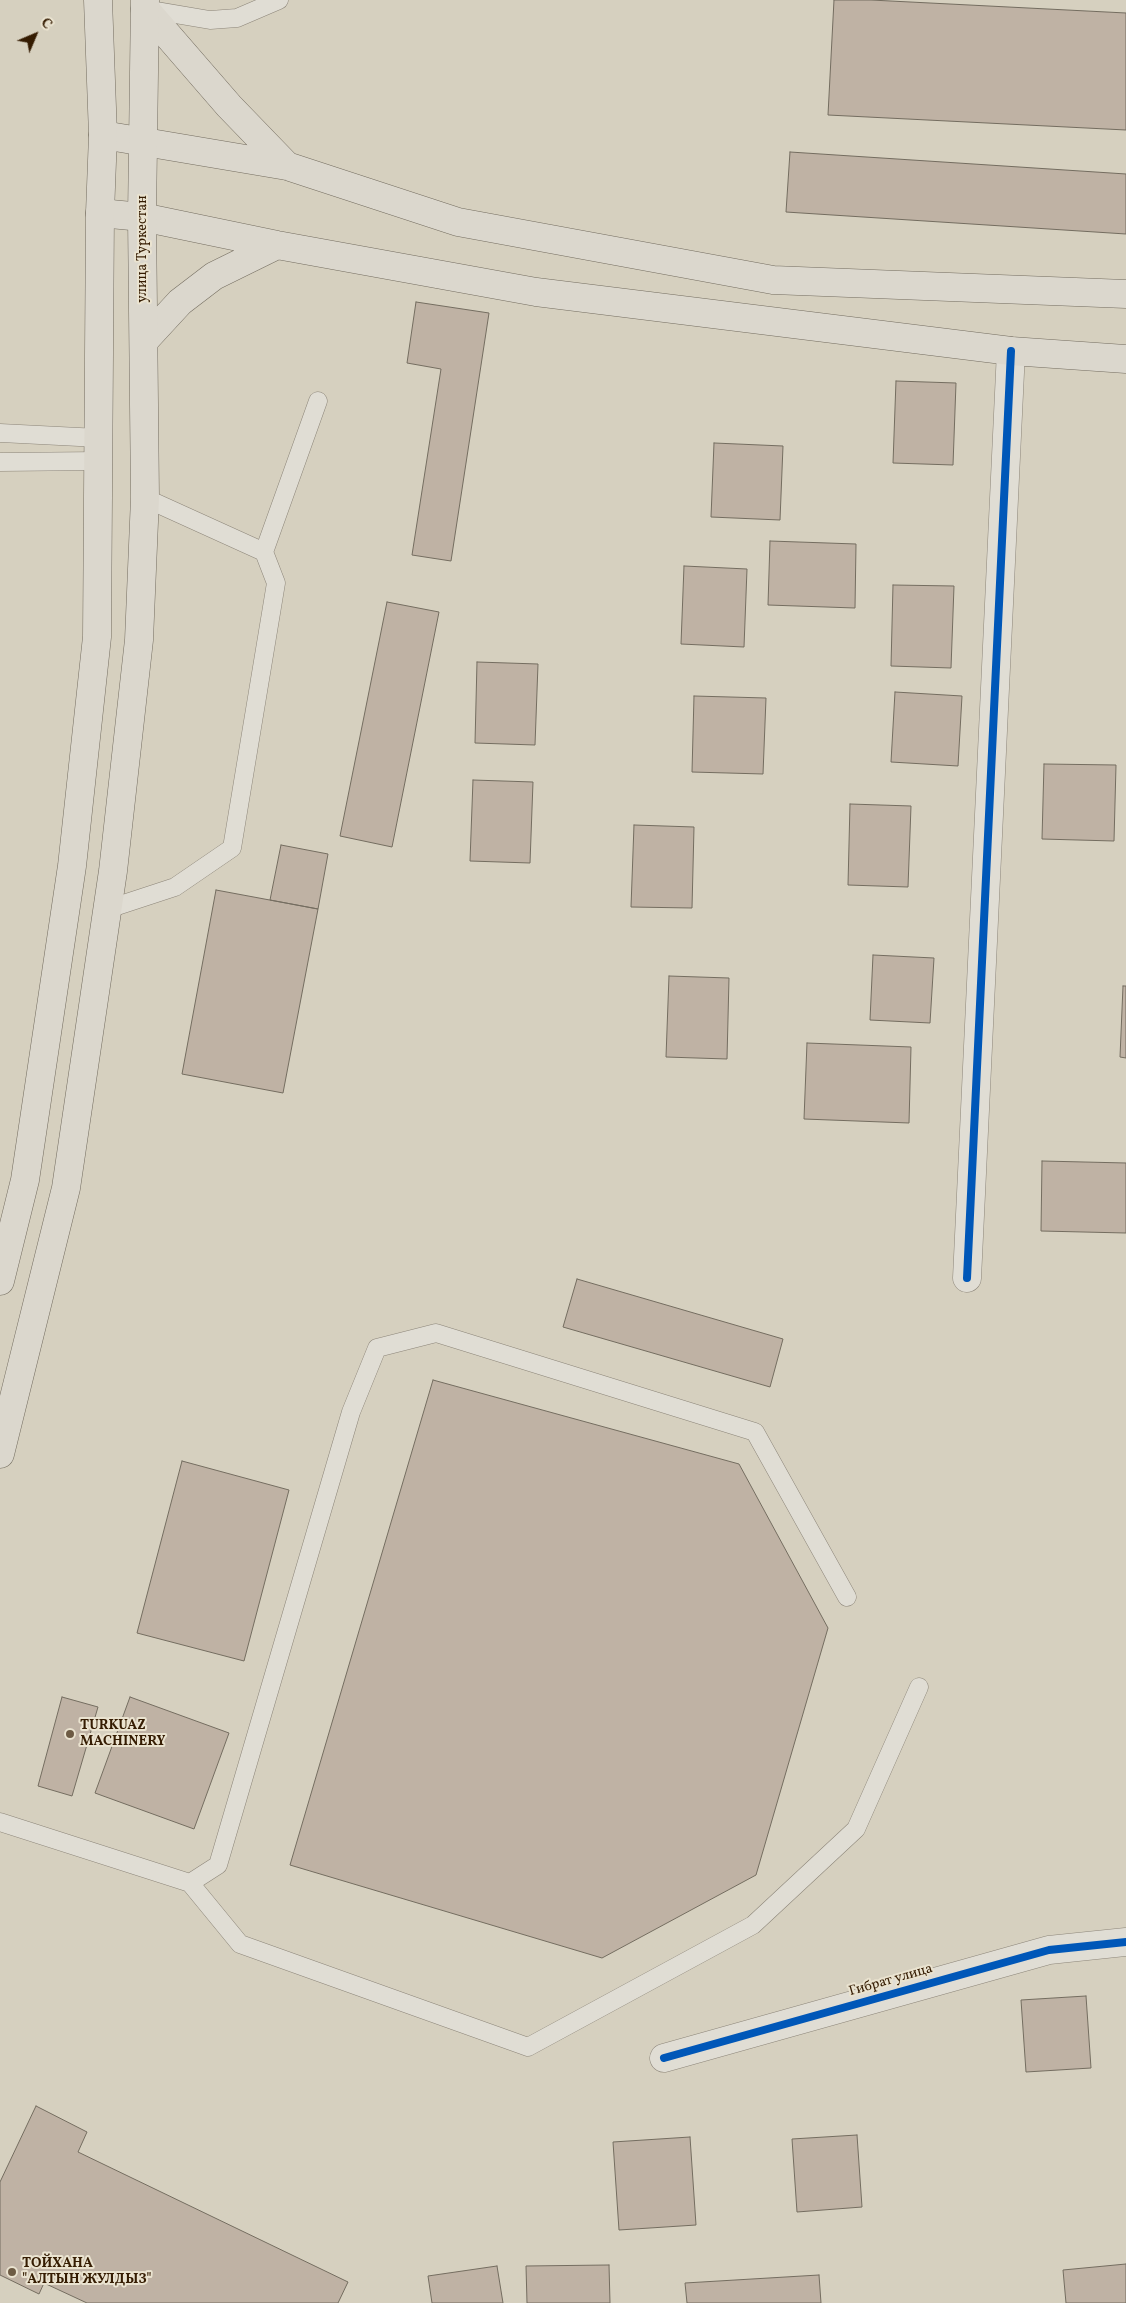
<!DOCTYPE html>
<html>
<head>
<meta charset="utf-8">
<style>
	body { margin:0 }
	#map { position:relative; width:1126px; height:2303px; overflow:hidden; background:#d6d0bf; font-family:Vollkorn,serif }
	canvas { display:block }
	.north { position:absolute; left:10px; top:10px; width:50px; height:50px; -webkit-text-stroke:4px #eae3d0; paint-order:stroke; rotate:45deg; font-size:14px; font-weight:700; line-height:20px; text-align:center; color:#351c02 }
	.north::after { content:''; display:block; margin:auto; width:18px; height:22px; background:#351c02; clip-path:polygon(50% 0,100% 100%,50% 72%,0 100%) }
</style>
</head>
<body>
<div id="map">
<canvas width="1126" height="2303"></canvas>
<div class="north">С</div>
</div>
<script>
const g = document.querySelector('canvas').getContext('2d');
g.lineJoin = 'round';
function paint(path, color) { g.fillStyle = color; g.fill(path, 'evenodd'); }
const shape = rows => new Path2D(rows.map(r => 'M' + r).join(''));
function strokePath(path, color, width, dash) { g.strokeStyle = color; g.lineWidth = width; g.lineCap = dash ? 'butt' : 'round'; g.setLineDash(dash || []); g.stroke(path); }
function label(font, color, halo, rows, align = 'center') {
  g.font = font + ' Vollkorn,serif'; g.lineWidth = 4; g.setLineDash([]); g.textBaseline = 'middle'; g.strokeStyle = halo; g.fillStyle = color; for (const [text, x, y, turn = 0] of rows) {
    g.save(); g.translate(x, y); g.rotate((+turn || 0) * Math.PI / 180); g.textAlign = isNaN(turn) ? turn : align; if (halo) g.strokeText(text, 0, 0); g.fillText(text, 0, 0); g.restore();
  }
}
const building = shape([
	[834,0,871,0,1126,13,1126,130,828,115,834,0],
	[790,152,1126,174,1126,234,786,212,790,152],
	[416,302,489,313,451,561,412,555,441,369,407,363,416,302],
	[896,381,956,383,953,465,893,463,896,381],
	[714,443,783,446,780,520,711,517,714,443],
	[770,541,856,544,855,608,768,605,770,541],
	[684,566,747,569,744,647,681,644,684,566],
	[893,585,954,586,951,668,891,666,893,585],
	[387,602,439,612,392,847,340,836,387,602],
	[477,662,538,664,535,745,475,743,477,662],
	[895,692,962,696,958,766,891,762,895,692],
	[694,696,766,698,763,774,692,772,694,696],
	[1044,764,1116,765,1114,841,1042,839,1044,764],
	[473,780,533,782,530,863,470,861,473,780],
	[850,804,911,806,908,887,848,885,850,804],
	[634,825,694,827,692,908,631,907,634,825],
	[281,845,328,854,318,909,270,900,281,845],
	[216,890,318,909,283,1093,182,1074,216,890],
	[873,955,934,958,930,1023,870,1020,873,955],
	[669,976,729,978,727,1059,666,1057,669,976],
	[1123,986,1126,986,1126,1058,1120,1057,1123,986],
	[807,1043,911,1047,909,1123,804,1119,807,1043],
	[1042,1161,1126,1163,1126,1233,1041,1231,1042,1161],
	[577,1279,783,1339,770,1387,563,1327,577,1279],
	[433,1380,739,1464,828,1628,756,1875,602,1958,290,1865,433,1380],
	[182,1461,289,1490,244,1661,137,1633,182,1461],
	[62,1697,98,1707,72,1796,38,1786,62,1697],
	[130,1697,229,1733,194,1829,95,1793,130,1697],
	[1086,1996,1091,2068,1026,2072,1021,2000,1086,1996],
	[36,2106,87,2132,78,2152,348,2282,338,2303,87,2303,44,2283,39,2294,0,2275,0,2182,36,2106],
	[857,2135,862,2207,797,2212,792,2139,857,2135],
	[690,2137,696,2225,619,2230,613,2142,690,2137],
	[1126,2264,1126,2303,1066,2303,1063,2270,1126,2264],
	[609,2265,610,2303,527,2303,526,2266,609,2265],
	[497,2266,503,2303,432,2303,428,2276,497,2266],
	[819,2275,821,2303,687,2303,685,2283,819,2275]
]);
paint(building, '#bfb2a4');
strokePath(building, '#746d60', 1);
const service = shape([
	[145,9,210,20,237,18,279,0],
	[0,433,99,438],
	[0,462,99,461],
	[264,552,318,401],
	[108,909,175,887,232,848,276,583,264,552,145,498],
	[0,1822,190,1883,218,1865,351,1412,377,1348,436,1333,755,1432,847,1597],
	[190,1883,240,1944,528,2047,753,1925,856,1829,919,1687]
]);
const minor = shape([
	[967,1278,1011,351],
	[664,2058,1049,1950,1126,1942]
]);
const primary = shape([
	[145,9,229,106,287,166],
	[103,135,287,166,458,222,773,280,1126,294],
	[100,213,142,217,277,245,536,292,1011,351,1126,359],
	[144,341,180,302,214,276,277,245]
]);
const trunk = shape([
	[0,1281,25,1180,72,866,97,637,100,213,103,135,98,0],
	[0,1454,66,1188,113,871,139,640,145,498,142,217,145,0]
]);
strokePath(service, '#8c8579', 19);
strokePath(minor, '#8c8579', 29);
strokePath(primary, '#746d60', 29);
strokePath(trunk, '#746d60', 29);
strokePath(service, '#e0ddd4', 18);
strokePath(minor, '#e0ddd4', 28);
strokePath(primary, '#dbd7cd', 28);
strokePath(trunk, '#dbd7cd', 28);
strokePath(shape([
	[967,1278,1011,351],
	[664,2058,1049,1950,1126,1942]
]), '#0057b8', 8);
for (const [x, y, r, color] of [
	[70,1734,5,"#6d5b44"],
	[12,2272,5,"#6d5b44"]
]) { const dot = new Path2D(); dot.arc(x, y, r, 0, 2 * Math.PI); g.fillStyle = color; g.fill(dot); strokePath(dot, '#eae3d0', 2); }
label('14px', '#351c02', '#eae3d0', [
	["улица Туркестан",143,249,-90],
	["Гибрат улица",891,1981,-16]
]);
label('bold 14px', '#351c02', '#eae3d0', [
	["TURKUAZ",80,1726],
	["MACHINERY",80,1742],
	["ТОЙХАНА",22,2264],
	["\"АЛТЫН ЖУЛДЫЗ\"",22,2280]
], 'left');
</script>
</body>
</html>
